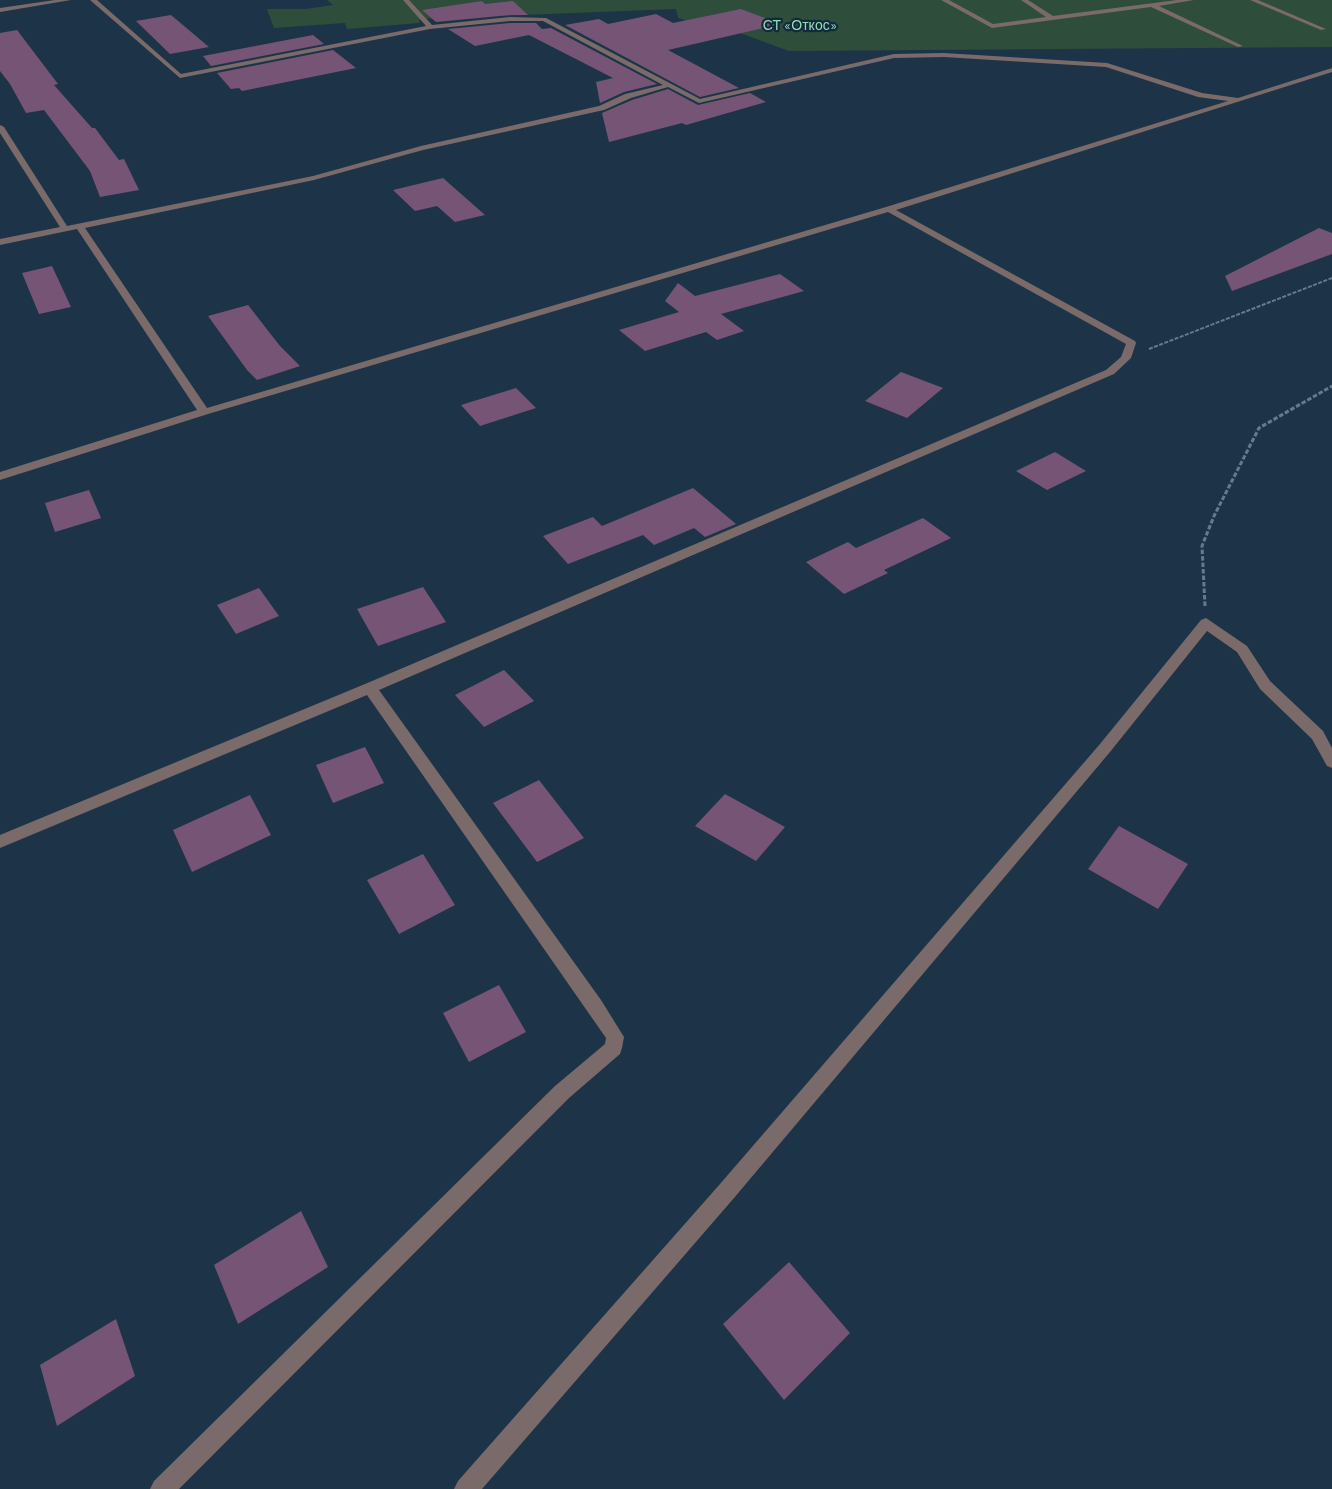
<!DOCTYPE html>
<html>
<head>
<meta charset="utf-8">
<style>
  body { margin:0 }
  canvas { display:block; background:#1d3347 }
</style>
</head>
<body>
<canvas width="1332" height="1489"></canvas>
<script>
const c = document.querySelector('canvas').getContext('2d');
c.lineJoin = 'round';
function fill(path, color) {
  c.fillStyle = color;
  c.fill(path, 'evenodd');
}
function toPath(rows) {
  const path = new Path2D();
  for (const r of rows) {
    path.moveTo(r[0], r[1]);
    for (let i = 2; i < r.length; i += 2) path.lineTo(r[i], r[i + 1]);
  }
  return path;
}
function trace(path, color, width, dash) {
  c.strokeStyle = color;
  c.lineWidth = width;
  c.lineCap = dash ? 'butt' : 'round';
  c.setLineDash(dash || []);
  c.stroke(path);
}
function drawText(font, color, halo, rows, align = 'center') {
  c.font = font + ' Barlow,sans-serif';
  c.lineWidth = 4.5;
  c.setLineDash([]);
  c.textBaseline = 'middle';
  c.strokeStyle = halo;
  c.fillStyle = color;
  for (const [text, x, y, turn = 0] of rows) {
    c.save();
    c.translate(x, y);
    c.rotate((+turn || 0) * Math.PI / 180);
    c.textAlign = isNaN(turn) ? turn : align;
    if (halo) c.strokeText(text, 0, 0);
    c.fillText(text, 0, 0);
    c.restore();
  }
}
const green = toPath([
  [327,0,1332,0,1332,47,789,51,718,25,709,27,678,18,676,9,420,19,419,23,347,29,345,23,274,28,267,9,305,9,333,5]
]);
const building = toPath([
  [482,1,485,4,513,1,528,15,510,15,436,22,422,10],
  [741,9,781,24,668,50,739,88,700,97,565,25,599,19,608,24,656,14,673,23],
  [171,15,209,47,170,54,136,21],
  [510,23,536,23,542,29,551,28,657,84,624,92,600,103,596,82,613,78,529,35,475,46,448,29],
  [17,30,58,84,54,85,92,128,95,128,119,160,124,159,139,190,100,197,90,171,44,110,26,113,10,84,0,71,0,33],
  [313,35,324,44,211,66,203,56],
  [333,50,356,68,242,91,239,88,231,89,217,73],
  [668,89,698,105,750,93,766,102,686,125,682,123,609,142,602,113,632,100],
  [443,178,485,215,455,222,437,206,415,211,393,190],
  [1319,228,1332,233,1332,254,1232,291,1225,276],
  [52,266,71,307,39,314,22,273],
  [780,274,804,291,721,314,744,331,717,340,706,332,645,351,619,330,679,312,665,301,678,283,695,296],
  [248,305,280,346,300,366,257,380,247,370,208,316],
  [901,372,943,388,907,418,865,401],
  [516,388,536,408,480,426,461,405],
  [1055,452,1086,471,1047,490,1016,471],
  [693,488,736,524,705,537,694,528,654,545,643,535,568,564,543,536,593,517,602,526],
  [89,490,101,518,55,532,45,503],
  [923,518,951,538,884,570,888,573,844,594,806,562,848,542,856,548],
  [423,587,446,622,378,646,357,609],
  [259,588,279,616,236,634,217,605],
  [504,670,534,701,484,727,455,695],
  [365,747,384,783,333,803,316,765],
  [539,780,584,838,537,862,493,803],
  [725,794,785,827,756,861,695,826],
  [250,795,271,835,192,872,173,830],
  [1119,826,1188,864,1158,909,1088,869],
  [423,854,455,905,399,934,367,880],
  [499,985,526,1032,469,1062,443,1013],
  [301,1211,328,1267,238,1324,214,1265],
  [789,1262,850,1333,784,1400,723,1324],
  [116,1319,135,1376,57,1426,40,1365]
]);
const pathFar1 = toPath([
  [1149,349,1332,278]
]);
const path = toPath([
  [1205,606,1202,546,1214,516,1259,428,1332,386]
]);
const minor = toPath([
  [55,0,71,0,0,12,0,8,55,0],
  [90,0,97,0,181,74,426,26,403,0,409,0,432,25,510,17,546,18,700,99,894,54,944,53,1107,63,1202,93,1238,98,1332,68,1332,72,896,210,1135,341,1136,343,1131,358,1114,374,379,690,601,1000,624,1037,622,1048,620,1054,569,1098,179,1489,150,1489,154,1481,555,1086,605,1044,606,1038,367,695,0,848,0,835,365,684,1106,370,1121,357,1126,344,888,212,208,414,0,480,0,472,197,410,77,229,0,245,0,239,60,227,0,133,0,125,4,127,67,226,313,176,421,146,599,106,625,94,663,85,543,21,510,21,430,29,180,78,90,0],
  [944,57,1106,67,1198,97,1228,101,886,207,207,408,85,228,314,180,423,150,604,110,631,98,668,87,699,103,894,58,944,57],
  [941,0,949,0,993,24,1046,17,1021,0,1028,0,1053,16,1177,0,1194,0,1159,6,1243,46,1238,47,1151,7,992,28,941,0],
  [1250,0,1258,0,1326,29,1321,30,1250,0],
  [1206,618,1247,646,1270,681,1323,731,1332,748,1332,768,1327,766,1312,739,1260,689,1237,652,1207,631,1110,752,734,1198,482,1489,454,1489,458,1481,720,1184,1100,744,1201,620,1206,618]
]);
const farParknames = [
  ["СТ «Откос»",800,25]
];
fill(green, '#2e4d3a');
fill(building, '#755476');
trace(pathFar1, '#677a8b', 2, [4, 1.5]);
trace(path, '#677a8b', 3, [4.5, 2]);
fill(minor, '#7a6a69');
drawText('14px', '#95deb0', '#13293c', farParknames);
</script>
</body>
</html>
